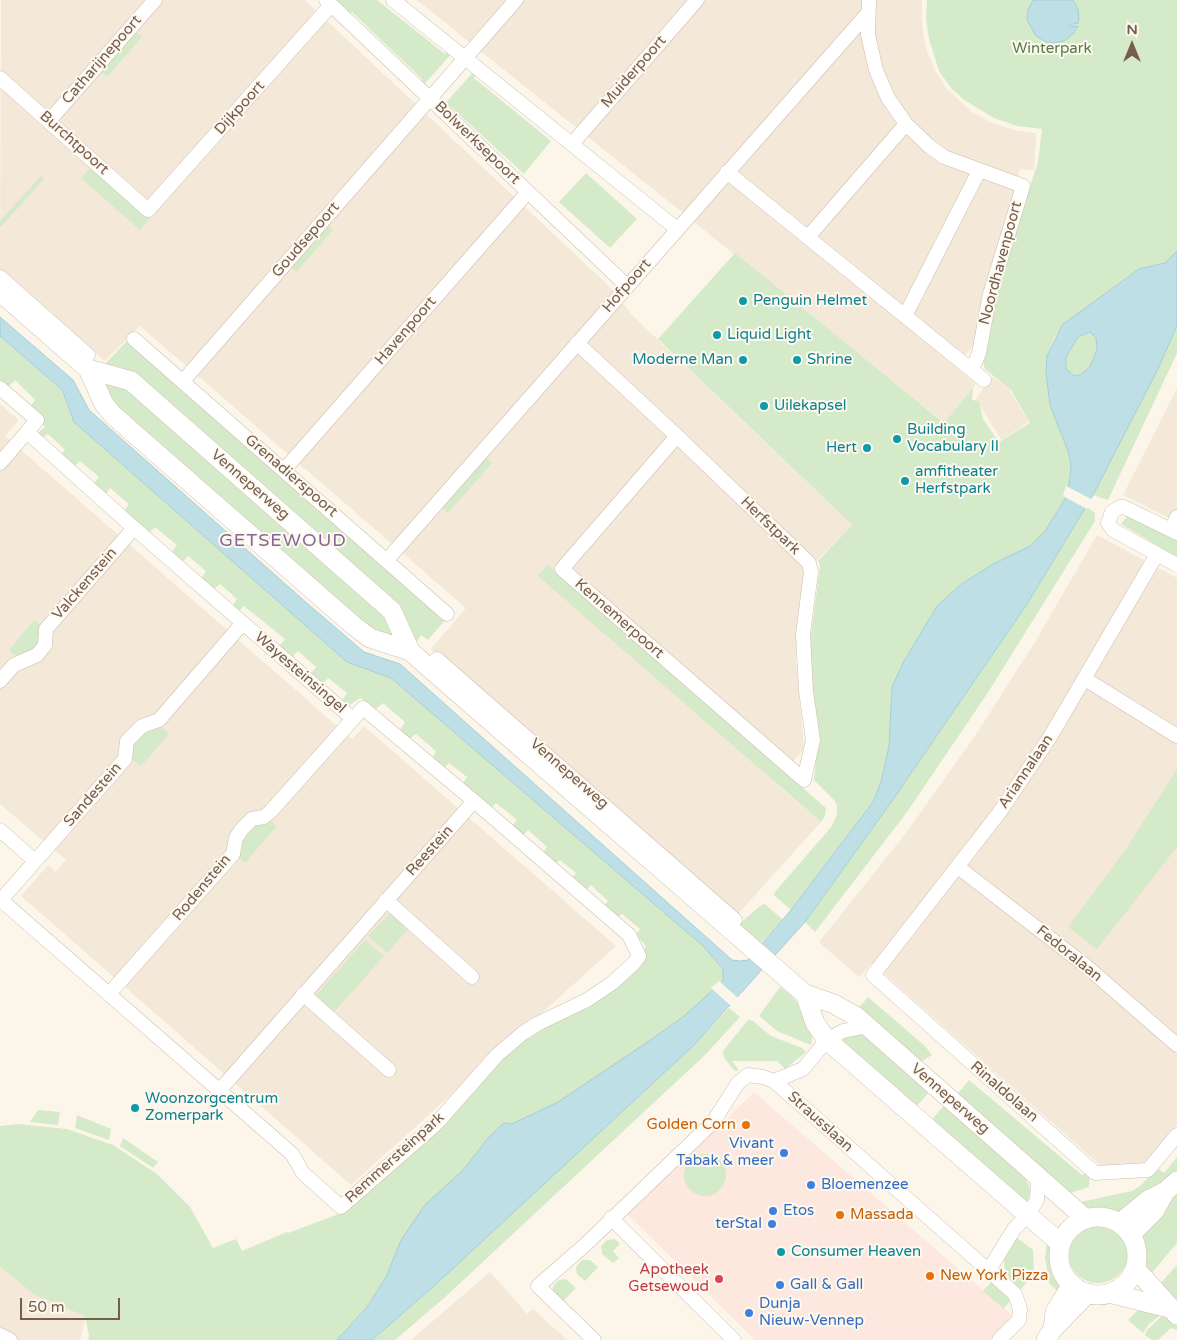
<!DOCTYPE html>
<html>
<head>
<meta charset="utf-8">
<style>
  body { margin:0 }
  #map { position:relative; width:1177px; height:1340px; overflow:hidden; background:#fcf6ea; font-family:"Varela Round",sans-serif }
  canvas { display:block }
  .north { position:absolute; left:1107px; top:20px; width:50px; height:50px; -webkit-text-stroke:4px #fef9f0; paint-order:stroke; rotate:0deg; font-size:14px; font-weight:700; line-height:20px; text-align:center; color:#765d4d }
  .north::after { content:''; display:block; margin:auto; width:18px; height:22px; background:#765d4d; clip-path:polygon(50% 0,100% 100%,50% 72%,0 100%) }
  .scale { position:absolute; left:20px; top:1298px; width:100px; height:22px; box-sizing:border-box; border:2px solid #765d4d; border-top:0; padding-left:6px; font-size:15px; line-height:18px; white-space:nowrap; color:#765d4d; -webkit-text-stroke:4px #fef9f0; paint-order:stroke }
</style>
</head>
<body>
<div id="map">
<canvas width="1177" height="1340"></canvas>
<div class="north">N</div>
<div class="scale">50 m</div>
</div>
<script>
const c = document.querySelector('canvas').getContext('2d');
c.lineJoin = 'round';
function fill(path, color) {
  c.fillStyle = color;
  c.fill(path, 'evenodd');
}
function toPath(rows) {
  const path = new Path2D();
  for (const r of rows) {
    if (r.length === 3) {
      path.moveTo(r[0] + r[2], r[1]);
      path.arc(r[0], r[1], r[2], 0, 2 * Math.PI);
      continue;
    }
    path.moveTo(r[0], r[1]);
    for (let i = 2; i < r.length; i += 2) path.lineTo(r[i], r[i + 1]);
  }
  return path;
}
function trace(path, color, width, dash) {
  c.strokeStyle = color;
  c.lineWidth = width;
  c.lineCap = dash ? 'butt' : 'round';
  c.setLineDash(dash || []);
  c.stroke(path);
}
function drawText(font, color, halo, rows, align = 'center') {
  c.font = font + ' "Varela Round",sans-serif';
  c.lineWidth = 4;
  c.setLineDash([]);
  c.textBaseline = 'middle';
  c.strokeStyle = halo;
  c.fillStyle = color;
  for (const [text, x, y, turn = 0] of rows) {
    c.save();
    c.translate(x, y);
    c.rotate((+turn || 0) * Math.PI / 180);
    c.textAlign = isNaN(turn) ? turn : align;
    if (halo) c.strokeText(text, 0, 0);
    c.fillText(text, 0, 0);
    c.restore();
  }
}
const residential = toPath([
  [1,0,305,0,612,289,631,314,852,525,804,574,797,626,796,660,804,749,774,782,821,822,737,915,431,649,466,608,140,326,105,361,0,270],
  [417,0,922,0,922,27,926,49,935,70,947,89,972,112,992,123,1014,130,1036,133,1035,162,1033,170,1020,169,975,344,955,367,976,384,945,423],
  [992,376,1009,389,1029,422,1001,440,976,399],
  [1177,388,1177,522,1123,495],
  [0,404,19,420,5,436,352,739,364,726,616,946,351,1185,21,896,48,865,56,872,66,860,0,804],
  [1097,535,1177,578,1177,1124,1143,1166,1101,1166,872,963,859,977,819,942,906,833,973,739,1035,642],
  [0,1267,35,1295,86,1316,80,1340,0,1340],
  [490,1272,527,1314,533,1309,567,1340,411,1340]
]);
const commercial = toPath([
  [754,1092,1014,1317,990,1340,755,1340,627,1214]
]);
const green = toPath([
  [331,0,377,0,445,54,449,50,452,53,422,87,419,84,423,80,352,12,347,15],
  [927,0,1177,0,1177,251,1165,263,1139,269,1118,284,1092,305,1062,325,1054,338,1047,356,1046,373,1050,405,1068,451,1071,465,1069,485,1065,499,1045,531,1030,546,993,564,960,585,937,606,904,661,892,687,889,746,881,782,873,802,791,910,774,895,775,892,832,826,837,814,837,805,833,799,814,780,817,748,809,651,820,566,818,561,852,525,658,339,735,253,944,423,973,388,972,400,979,401,983,419,999,442,1030,423,1011,390,985,369,983,361,988,328,1010,247,1038,162,1042,129,1017,126,994,118,964,100,951,88,939,71,929,39,926,19],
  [134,31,142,37,107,77,100,70],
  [474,71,477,73,474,78,551,141,524,174,450,106,446,109,443,106],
  [93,165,151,216,140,230,81,178],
  [586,173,637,219,610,248,559,202],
  [41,176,44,179,0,228,0,221],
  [327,224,333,230,296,272,290,266,314,239,317,242,321,237,319,234],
  [1177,327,1177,353,1108,500,1093,495,1158,369],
  [1090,332,1096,338,1097,349,1090,367,1080,375,1074,376,1066,369,1066,357,1078,337],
  [0,336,61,390,74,422,347,662,391,678,703,946,723,969,723,981,712,990,689,1020,522,1128,512,1129,507,1124,504,1123,490,1150,401,1240,386,1277,367,1307,338,1340,88,1340,89,1336,85,1316,35,1295,0,1267,0,1126,18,1124,67,1129,113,1145,157,1174,190,1207,213,1248,236,1239,242,1251,287,1232,288,1233,336,1215,360,1195,530,1032,586,1005,642,952,646,946,636,935,640,929,622,914,616,918,603,907,608,901,591,885,584,892,571,879,576,873,560,860,553,865,542,854,547,847,528,830,521,837,510,828,517,820,496,803,490,810,462,785,467,777,449,763,443,769,432,759,436,751,416,734,409,739,400,730,405,722,383,703,376,709,360,698,347,707,341,702,347,693,328,678,322,685,310,674,316,667,298,651,292,657,279,646,285,639,244,606,238,612,232,607,237,599,220,584,213,590,201,579,206,571,188,556,182,562,171,553,177,545,155,527,149,533,124,511,129,504,110,488,105,495,94,483,99,477,80,461,74,467,61,455,65,450,48,434,42,438,38,433,45,427,30,407,35,400,15,380,8,387,0,380],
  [128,340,446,619,428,640,421,635,414,646,397,612,102,367],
  [102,380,127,387,386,612,399,640,366,630,110,403],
  [486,458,492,463,448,513,442,508],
  [1086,506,1095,513,1095,521,987,694,907,812,815,932,805,922,892,801,1027,604],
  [1128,515,1177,539,1177,557,1121,524],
  [548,565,820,803,826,808,825,816,821,822,538,576],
  [34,620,40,625,40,643,30,653,15,655,9,650],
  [159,725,169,734,141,766,131,759,133,739,142,731,155,729],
  [1177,769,1177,847,1097,949,1068,927,1126,849],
  [269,820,277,826,245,863,237,856,240,852,243,837,251,828],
  [765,904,783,920,758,946,737,926,761,905],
  [392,911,410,927,387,953,368,936],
  [365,940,384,956,334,1012,316,995],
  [780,987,791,995,804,1012,813,1032,811,1045,777,1031,759,1016],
  [868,997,925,1046,932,1055,920,1062,858,1009],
  [729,1008,740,1017,704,1056,443,1299,395,1340,372,1340,693,1046],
  [748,1020,753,1021,771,1036,802,1048,806,1052,785,1069,777,1061,732,1061,739,1070,735,1071,724,1058,723,1051],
  [859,1034,863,1034,931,1090,913,1110,837,1043,845,1037],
  [969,1080,1082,1175,1089,1171,1090,1173,1089,1187,1064,1195,955,1097],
  [946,1103,1025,1177,1031,1191,1025,1208,929,1123],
  [38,1110,60,1112,58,1125,30,1122],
  [77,1115,111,1129,109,1140,75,1128],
  [123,1138,158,1162,153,1168,120,1146],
  [705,1175,21],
  [1177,1157,1177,1172,1120,1213,1087,1209,1076,1203,1132,1191,1141,1185,1157,1168,1164,1173],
  [1177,1193,1177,1243,1149,1276,1142,1261,1143,1235],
  [1098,1253,30],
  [1016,1237,1033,1250,1034,1270,1034,1274,1020,1290,1010,1280,1004,1266,1004,1258],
  [1047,1238,1052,1247,1055,1264,1060,1278,1059,1293,1049,1283,1045,1258],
  [615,1239,620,1244,613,1251,619,1258,613,1263,602,1254,601,1246,607,1240],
  [582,1260,590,1260,598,1267,585,1281,577,1274,576,1267],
  [1177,1265,1177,1307,1158,1286],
  [566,1279,576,1288,563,1301,553,1293,553,1286,559,1280],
  [991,1282,1011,1299,1004,1309,983,1291],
  [1142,1306,1163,1313,1149,1324,1143,1333,1128,1320],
  [1164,1314,1177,1325,1177,1330,1171,1328,1158,1340,1152,1340,1145,1335,1147,1330]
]);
const water = toPath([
  [1033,0,1073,0,1078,9,1079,18,1078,23,1069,25,1070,27,1078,26,1073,34,1064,41,1054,43,1046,42,1036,36,1027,20,1028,10,1033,0],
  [1177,251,1177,326,1158,369,1093,495,1027,604,892,801,805,922,693,1046,434,1286,372,1340,337,1340,367,1307,386,1277,401,1240,425,1205,463,1170,489,1137,504,1123,512,1124,558,1102,652,1039,684,1016,723,981,723,969,703,946,391,678,347,662,74,422,62,390,0,336,0,317,73,380,89,410,309,605,364,652,400,664,732,960,740,961,748,960,791,910,873,802,881,782,889,746,892,687,904,661,937,606,960,585,993,564,1030,546,1045,531,1065,499,1069,485,1071,465,1068,451,1050,405,1046,373,1047,356,1062,325,1139,269,1165,263,1177,251],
  [1090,332,1096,338,1097,349,1090,367,1080,375,1074,376,1066,369,1066,357,1078,337,1090,332]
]);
const pier = toPath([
  [1066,486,1093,500,1087,509,1063,496],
  [719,981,738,998,731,1006,711,988]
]);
const street = toPath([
  [326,0,627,286],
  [393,0,677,229],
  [869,0,868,35,876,70,888,98,906,124,929,146,944,157,1023,186,990,294,979,353,972,369],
  [0,78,148,210,331,5],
  [49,121,155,0],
  [572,144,697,0],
  [727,172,984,380],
  [808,237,906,124],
  [0,277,88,355],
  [905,316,979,171],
  [134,339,447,614],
  [577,343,677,436,809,563,811,572,803,634,806,691,813,740,804,780,562,569,677,436],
  [183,381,516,0],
  [0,388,37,420,27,432,134,528,353,719,363,708,474,801,629,935,639,956,634,963,612,983,587,1000,539,1023,523,1033,497,1055,436,1124,341,1207,303,1173,292,1154,1,900],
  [0,463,27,432],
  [284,470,528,192],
  [1171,530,1177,517],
  [1177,533,1124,507,1120,507,1112,512,1108,523,1113,530,1177,565],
  [1157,554,1050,737,999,813,873,975,1095,1173,1148,1170,1177,1135],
  [387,560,867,14],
  [428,667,437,659,735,920],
  [1085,679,1177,736],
  [0,681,14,665,37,655,45,645,46,629,134,528],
  [0,830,35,861],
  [958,867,1086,966,1177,1045],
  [386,900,472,977],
  [0,901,125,759,127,741,142,726,159,720,242,624],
  [109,994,233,854,236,838,242,829,252,819,264,817,271,811,353,719],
  [303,994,389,1070],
  [774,1081,803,1069,827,1040,843,1031,868,1026],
  [219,1091,474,801],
  [611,1218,734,1340],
  [989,1270,1014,1229,1027,1216,1037,1200,1038,1176],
  [0,1335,10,1340],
  [594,1340,538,1286,585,1245,713,1122,738,1083,748,1075,763,1077,774,1081,1015,1294,1020,1309,1019,1320,999,1340]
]);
const secondary = toPath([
  [0,292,88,369,104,404,113,415,354,626,370,638,410,651],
  [88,369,131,381,392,611,410,651,428,667,805,994,834,1004,857,1017,1086,1219],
  [805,994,815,1023,827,1040,1061,1244],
  [1098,1256,39],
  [1120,1223,1148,1200,1166,1191,1177,1181],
  [1131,1234,1155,1210,1165,1192],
  [1135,1268,1177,1315],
  [1109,1293,1169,1308],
  [1053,1329,1055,1312,1072,1284],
  [1046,1340,1053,1329,1088,1293]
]);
const markers = [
  [743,301,5,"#0f9aa8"],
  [717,335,5,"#0f9aa8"],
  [743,360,5,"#0f9aa8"],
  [797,360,5,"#0f9aa8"],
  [764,406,5,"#0f9aa8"],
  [897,439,5,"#0f9aa8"],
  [867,448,5,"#0f9aa8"],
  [905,481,5,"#0f9aa8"],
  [135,1108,5,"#0f9aa8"],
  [746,1125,5,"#e8710a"],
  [784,1153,5,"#3f7fe0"],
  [811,1185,5,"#3f7fe0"],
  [773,1211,5,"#3f7fe0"],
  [840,1215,5,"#e8710a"],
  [772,1224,5,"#3f7fe0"],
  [781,1252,5,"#0f9aa8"],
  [930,1276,5,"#e8710a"],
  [719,1279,5,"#e0444e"],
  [780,1285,5,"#3f7fe0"],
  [749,1313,5,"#3f7fe0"]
];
const parkNames = [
  ["Winterpark",1052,49]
];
const streetNames = [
  ["Catharijnepoort",102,60,-49],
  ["Muiderpoort",634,72,-49],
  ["Dijkpoort",240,108,-48],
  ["Burchtpoort",74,143,42],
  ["Bolwerksepoort",477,143,44],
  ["Goudsepoort",306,240,-49],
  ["Noordhavenpoort",1001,263,-75],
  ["Hofpoort",627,286,-49],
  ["Havenpoort",406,331,-49],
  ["Grenadierspoort",291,476,41],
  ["Venneperweg",250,485,41],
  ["Herfstpark",770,526,44],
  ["Valckenstein",85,584,-49],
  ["Kennemerpoort",619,619,41],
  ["Wayesteinsingel",300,673,41],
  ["Ariannalaan",1026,772,-56],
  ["Venneperweg",569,774,41],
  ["Sandestein",93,795,-49],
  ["Reestein",430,851,-48],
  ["Rodenstein",202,888,-50],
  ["Fedoralaan",1069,954,39],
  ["Rinaldolaan",1004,1092,41],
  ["Venneperweg",950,1099,41],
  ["Strausslaan",820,1122,42],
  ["Remmersteinpark",395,1158,-42]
];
const cultureNames = [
  ["Penguin Helmet",753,301],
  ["Liquid Light",727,335],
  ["Moderne Man",733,360,"right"],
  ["Shrine",807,360],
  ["Uilekapsel",774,406],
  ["Building",907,430],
  ["Vocabulary II",907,447],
  ["Hert",857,448,"right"],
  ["amfitheater",915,472],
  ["Herfstpark",915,489],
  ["Woonzorgcentrum",145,1099],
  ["Zomerpark",145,1116],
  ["Consumer Heaven",791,1252]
];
const foodNames = [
  ["Golden Corn",736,1125,"right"],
  ["Massada",850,1215],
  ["New York Pizza",940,1276]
];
const shopNames = [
  ["Vivant",774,1144,"right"],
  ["Tabak & meer",774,1161,"right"],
  ["Bloemenzee",821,1185],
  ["Etos",783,1211],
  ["terStal",762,1224,"right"],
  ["Gall & Gall",790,1285],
  ["Dunja",759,1304],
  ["Nieuw-Vennep",759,1321]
];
const healthNames = [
  ["Apotheek",709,1270],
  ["Getsewoud",709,1287]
];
const quarterNames = [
  ["GETSEWOUD",283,541]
];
fill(residential, '#f4e8d8');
fill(commercial, '#fce8de');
fill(green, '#d5eac8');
fill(water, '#bedfe6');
trace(water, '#a5ced7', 1);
fill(pier, '#fcf6ea');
trace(street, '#cebeaf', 15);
trace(secondary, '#d3c0af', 20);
trace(street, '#fff', 14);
trace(secondary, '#fff', 19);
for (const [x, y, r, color] of markers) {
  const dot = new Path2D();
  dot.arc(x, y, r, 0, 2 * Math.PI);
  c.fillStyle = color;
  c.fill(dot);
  trace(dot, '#fef9f0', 2);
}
drawText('15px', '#547c45', '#fef9f0', parkNames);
drawText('15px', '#765d4d', '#fef9f0', streetNames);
drawText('15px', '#0d838f', '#fef9f0', cultureNames, 'left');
drawText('15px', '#c56008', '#fef9f0', foodNames, 'left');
drawText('15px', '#366cbe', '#fef9f0', shopNames, 'left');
drawText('15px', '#be3a42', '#fef9f0', healthNames, 'right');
c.letterSpacing = '1px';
drawText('18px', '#856692', '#fef9f0', quarterNames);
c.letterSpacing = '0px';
</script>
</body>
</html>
